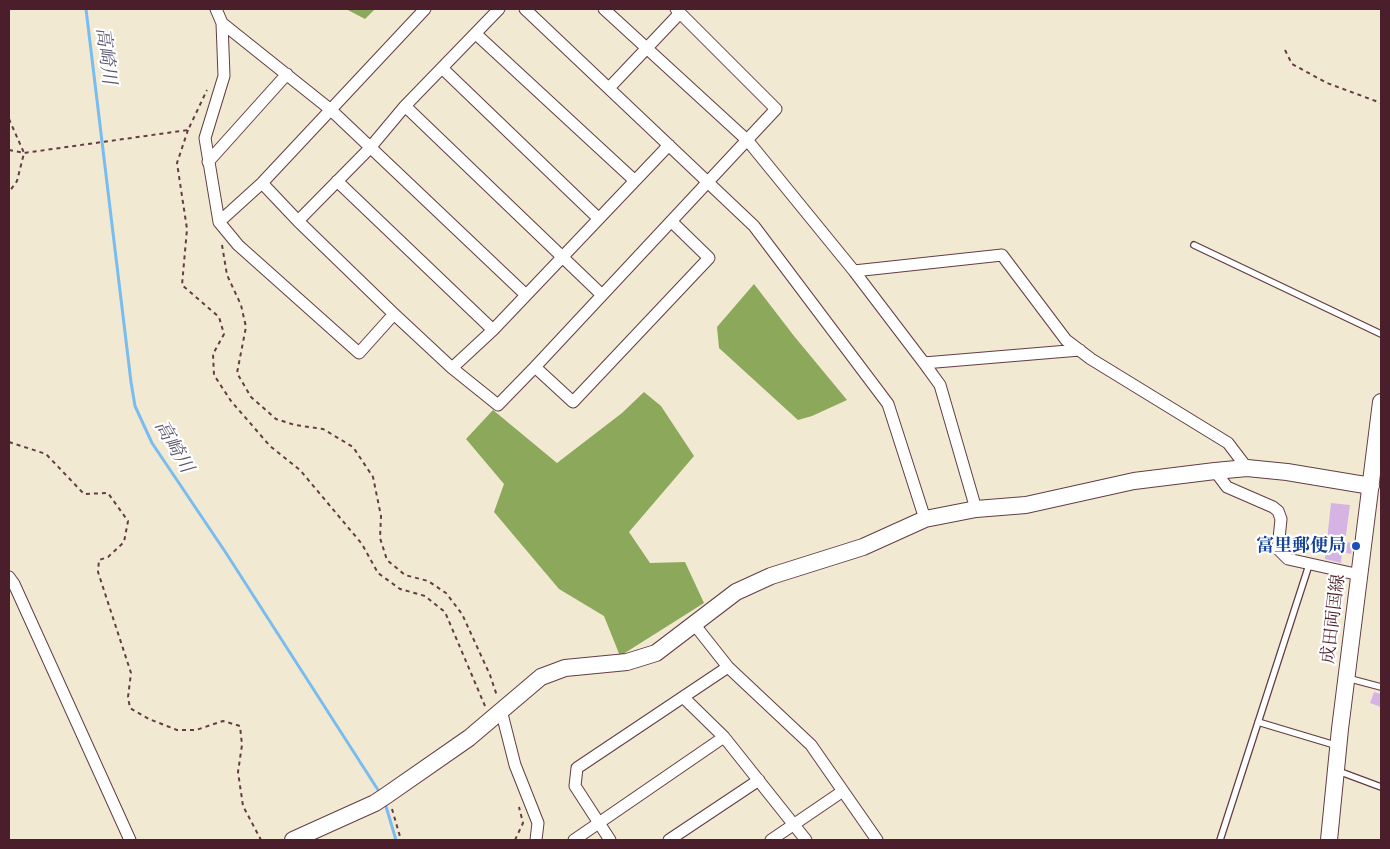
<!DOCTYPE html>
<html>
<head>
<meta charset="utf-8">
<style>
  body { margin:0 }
  #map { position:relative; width:1390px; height:849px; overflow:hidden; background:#f2e9d2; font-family:"Gentium Book Plus",serif }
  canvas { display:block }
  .frame { position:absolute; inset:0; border:10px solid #4a1f2b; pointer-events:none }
</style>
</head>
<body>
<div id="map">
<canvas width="1390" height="849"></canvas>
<div class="frame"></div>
</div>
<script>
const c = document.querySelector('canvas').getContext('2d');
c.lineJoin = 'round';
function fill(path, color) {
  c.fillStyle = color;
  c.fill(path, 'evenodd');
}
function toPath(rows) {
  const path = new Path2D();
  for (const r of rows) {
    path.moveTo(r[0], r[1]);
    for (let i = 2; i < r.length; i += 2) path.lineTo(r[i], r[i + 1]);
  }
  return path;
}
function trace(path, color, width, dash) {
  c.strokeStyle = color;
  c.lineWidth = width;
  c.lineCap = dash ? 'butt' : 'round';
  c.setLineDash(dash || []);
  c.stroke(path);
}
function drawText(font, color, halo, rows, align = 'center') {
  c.font = font + ' "Gentium Book Plus","Noto Serif JP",serif';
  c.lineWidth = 4.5;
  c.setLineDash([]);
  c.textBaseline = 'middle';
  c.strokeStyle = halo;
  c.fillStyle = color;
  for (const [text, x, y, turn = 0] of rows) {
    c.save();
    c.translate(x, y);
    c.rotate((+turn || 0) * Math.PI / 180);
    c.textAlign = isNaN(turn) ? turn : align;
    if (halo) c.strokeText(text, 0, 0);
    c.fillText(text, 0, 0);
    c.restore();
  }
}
const forest = toPath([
  [346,9,375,9,365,19],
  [754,284,794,336,847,400,812,416,798,420,719,348,717,327],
  [644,392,661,406,694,456,629,532,650,563,685,562,704,603,620,656,604,616,559,589,494,512,504,484,466,439,493,410,557,463,622,413]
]);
const stream = toPath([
  [86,9,131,382,135,406,152,443,226,553,380,793],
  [385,803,396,840]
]);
const building = toPath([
  [1331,503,1350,505,1345,542,1353,543,1351,554,1342,552,1341,563,1325,559],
  [1374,692,1381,694,1381,707,1370,703]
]);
const path = toPath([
  [1285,50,1292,64,1327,83,1381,103],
  [9,119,24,153,17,181,9,192],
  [188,130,177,163,187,229,182,285,219,317,224,334,213,354,214,375,231,401,270,446,300,470,362,544,378,573,400,589,425,596,445,612,485,706],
  [9,150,24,153,188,130,207,90],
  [222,245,227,275,241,305,246,327,237,373,251,397,276,419,295,425,323,429,353,447,373,477,381,516,380,538,387,560,405,575,428,581,446,593,462,614,490,675,497,696],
  [9,442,46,454,84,494,108,493,128,521,124,542,108,557,99,560,98,572,131,673,128,697,130,708,149,719,177,730,196,730,223,721,240,726,242,745,238,772,243,806,261,840],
  [392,809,401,840],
  [515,840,523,823,519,807]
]);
const lane = toPath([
  [1194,245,1381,334],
  [1347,678,1381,687],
  [1258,722,1338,746],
  [1338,771,1381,787],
  [1220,840,1309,565]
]);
const street = toPath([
  [216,9,222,23,224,76,205,138,219,222,238,245,359,353,394,314],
  [525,9,754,226,888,404,925,519],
  [604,9,748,141,854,271,924,363,940,385,976,509],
  [222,23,331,110,526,295],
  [476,34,634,180],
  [442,68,598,218],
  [609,88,680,13],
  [405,106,602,295],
  [208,162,287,74],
  [337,181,493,330],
  [262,183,298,221,394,314,452,368,498,405,535,367,776,109,676,9],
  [298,221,369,149,405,106,499,9],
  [219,222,262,183,425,9],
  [854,271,1002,255,1066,340,1091,359,1228,443,1247,468],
  [924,363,1080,350],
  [535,367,573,402,709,258,672,222],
  [452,368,493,330,669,145],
  [1215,471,1227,487,1273,507,1278,511,1281,519,1278,549,1288,559,1360,575],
  [9,577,14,584,130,840],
  [694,624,728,667,811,745,877,840],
  [683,697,724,737,806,840],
  [501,710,515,765,538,823,536,840],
  [574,840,724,737],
  [610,840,575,786,577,768,728,667],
  [669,840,759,780],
  [771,840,843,791]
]);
const secondary = toPath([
  [293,840,375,803,387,795,469,738,541,677,565,668,627,662,656,653,736,592,771,576,863,547,925,519,976,509,1026,505,1134,481,1215,471,1247,468,1287,472,1371,486],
  [1329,840,1340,729,1381,402]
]);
const markers = [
  [1356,546,5,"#1a4fb4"]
];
const transitNames = [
  ["富里郵便局",1346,546]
];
const streetNames = [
  ["成田両国線",1334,619,-83]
];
const waterNames = [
  ["高崎川",105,56,83],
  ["高崎川",173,447,60]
];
fill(forest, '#8ca85a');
trace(stream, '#79bdf0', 3);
fill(building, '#d5b4e4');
trace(lane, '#633d44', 8);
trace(street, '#633d44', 13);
trace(secondary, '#633d44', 18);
trace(path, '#633d44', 2, [4, 4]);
trace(lane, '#fff', 5.5);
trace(street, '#fff', 11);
trace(secondary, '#fff', 16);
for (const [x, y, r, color] of markers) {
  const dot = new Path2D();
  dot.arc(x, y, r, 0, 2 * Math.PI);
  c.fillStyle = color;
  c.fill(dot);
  trace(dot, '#fff', 2);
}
drawText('bold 18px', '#164399', '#fff', transitNames, 'right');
drawText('18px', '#4a1f2b', '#fff', streetNames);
drawText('italic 19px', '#5a5670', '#fff', waterNames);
</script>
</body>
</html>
